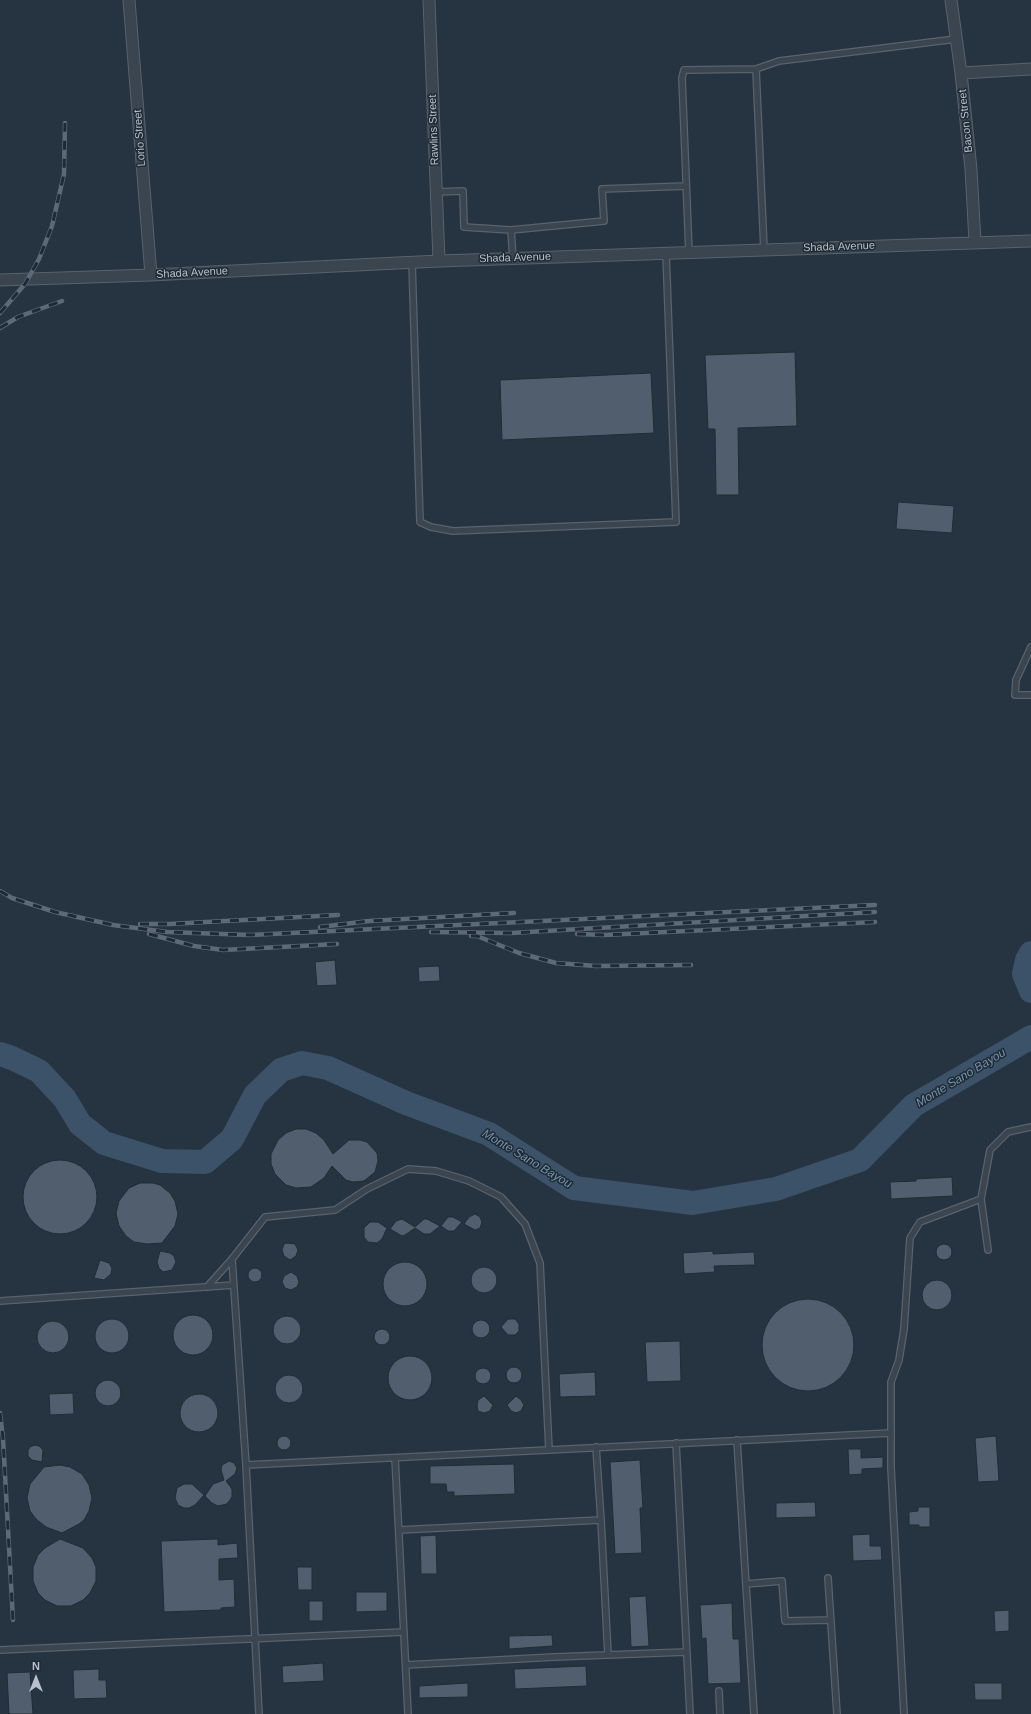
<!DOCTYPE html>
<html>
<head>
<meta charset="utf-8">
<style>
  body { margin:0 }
  #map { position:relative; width:1031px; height:1714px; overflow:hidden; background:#263340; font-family:Helvetica,sans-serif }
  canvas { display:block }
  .north { position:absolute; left:16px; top:1658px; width:40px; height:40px; -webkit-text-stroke:3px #1f2a35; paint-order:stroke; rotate:0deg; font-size:11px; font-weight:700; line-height:16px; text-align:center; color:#b7c0ca }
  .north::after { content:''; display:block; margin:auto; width:14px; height:18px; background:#b7c0ca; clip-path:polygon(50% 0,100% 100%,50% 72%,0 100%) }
</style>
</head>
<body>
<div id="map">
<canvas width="1031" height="1714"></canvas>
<div class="north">N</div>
</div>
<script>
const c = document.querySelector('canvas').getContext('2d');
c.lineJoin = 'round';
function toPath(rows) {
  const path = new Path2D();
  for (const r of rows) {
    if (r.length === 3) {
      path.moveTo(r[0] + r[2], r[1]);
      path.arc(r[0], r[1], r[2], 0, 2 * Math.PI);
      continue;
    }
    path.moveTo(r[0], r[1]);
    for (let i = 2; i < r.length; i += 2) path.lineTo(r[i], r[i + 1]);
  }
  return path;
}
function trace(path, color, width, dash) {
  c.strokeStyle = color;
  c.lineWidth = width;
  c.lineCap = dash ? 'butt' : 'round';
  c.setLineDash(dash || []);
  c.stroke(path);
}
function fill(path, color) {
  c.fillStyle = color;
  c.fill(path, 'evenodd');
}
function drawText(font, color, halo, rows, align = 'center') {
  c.font = font + ' Helvetica,sans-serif';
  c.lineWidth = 3;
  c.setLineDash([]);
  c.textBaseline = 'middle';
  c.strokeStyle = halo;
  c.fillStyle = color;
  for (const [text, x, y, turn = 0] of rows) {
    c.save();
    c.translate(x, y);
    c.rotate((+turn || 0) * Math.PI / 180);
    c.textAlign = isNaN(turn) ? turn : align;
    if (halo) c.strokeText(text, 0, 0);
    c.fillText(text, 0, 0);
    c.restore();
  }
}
const river = toPath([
  [1031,953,1027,960,1024,974,1031,991],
  [0,1054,12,1058,39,1071,65,1099,80,1124,104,1143,162,1161,205,1162,232,1139,255,1095,281,1070,302,1063,328,1068,406,1103,489,1134,574,1188,693,1203,776,1189,860,1160,914,1105,1031,1037]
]);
const building = toPath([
  [795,352,797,426,738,428,739,495,716,495,715,429,708,429,705,355,795,352],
  [651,373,654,433,502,440,500,380,651,373],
  [898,502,954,506,952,533,896,529,898,502],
  [335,960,337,985,317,986,315,962,335,960],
  [439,966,440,981,419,982,418,967,439,966],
  [296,1129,306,1129,316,1133,324,1140,333,1154,349,1140,360,1140,367,1142,377,1153,378,1161,375,1172,364,1181,353,1182,346,1180,332,1166,324,1178,311,1187,296,1188,286,1185,275,1174,271,1164,271,1154,278,1140,286,1133,296,1129],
  [60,1197,37],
  [952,1177,953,1196,891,1199,890,1182,916,1181,916,1179,952,1177],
  [140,1183,153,1183,160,1185,170,1193,175,1201,178,1214,175,1226,162,1243,147,1244,134,1242,126,1236,119,1226,116,1213,119,1201,129,1188,140,1183],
  [475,1214,480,1217,482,1222,480,1228,475,1230,464,1224,469,1217,475,1214],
  [448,1217,453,1217,462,1222,454,1231,448,1231,441,1226,448,1217],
  [402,1219,415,1227,424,1219,427,1219,440,1226,430,1234,424,1234,415,1228,405,1235,402,1236,390,1229,396,1221,402,1219],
  [370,1222,378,1222,387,1228,382,1239,377,1243,368,1242,364,1237,364,1228,370,1222],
  [287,1243,295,1244,298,1250,296,1256,290,1260,284,1256,282,1250,284,1244,287,1243],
  [944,1252,8],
  [160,1251,170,1253,174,1256,176,1262,172,1270,163,1272,159,1268,157,1262,160,1251],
  [713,1251,713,1254,754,1252,755,1265,714,1266,715,1272,684,1274,683,1253,713,1251],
  [100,1260,109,1263,112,1268,111,1274,104,1280,94,1278,100,1260],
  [405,1284,22],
  [484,1280,13],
  [255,1275,7],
  [291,1272,297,1276,299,1282,297,1287,291,1290,285,1288,282,1282,284,1276,291,1272],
  [937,1295,15],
  [808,1345,46],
  [193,1335,20],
  [287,1330,14],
  [508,1319,515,1319,519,1324,519,1331,515,1335,508,1335,501,1327,508,1319],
  [112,1336,17],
  [481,1329,9],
  [53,1337,16],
  [382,1337,8],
  [680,1341,681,1381,647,1382,645,1342,680,1341],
  [410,1378,22],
  [514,1375,8],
  [483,1376,8],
  [595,1372,596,1396,560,1397,559,1374,595,1372],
  [289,1389,14],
  [108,1393,13],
  [73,1393,74,1414,50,1415,49,1394,73,1393],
  [199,1413,19],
  [484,1396,493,1405,490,1411,484,1413,478,1411,477,1406,478,1400,484,1396],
  [516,1396,521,1400,524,1405,521,1411,516,1413,511,1411,507,1405,516,1396],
  [284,1443,7],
  [996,1436,999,1481,978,1482,975,1438,996,1436],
  [35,1445,39,1446,43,1450,42,1462,32,1460,28,1456,28,1450,30,1447,35,1445],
  [848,1449,861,1449,861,1458,883,1457,883,1468,862,1469,862,1474,849,1475,848,1449],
  [640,1460,643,1508,640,1508,642,1553,615,1554,610,1462,640,1460],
  [229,1461,234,1463,237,1468,235,1474,226,1481,232,1489,232,1497,227,1504,218,1506,212,1503,205,1496,213,1484,224,1480,221,1470,222,1465,229,1461],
  [514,1464,515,1494,454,1496,454,1492,447,1492,446,1484,430,1484,430,1466,514,1464],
  [60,1465,70,1467,82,1474,89,1485,92,1498,89,1511,84,1520,79,1524,62,1533,46,1527,36,1519,30,1511,27,1498,30,1484,44,1467,60,1465],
  [184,1484,192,1484,204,1495,195,1505,189,1508,184,1508,178,1505,175,1498,177,1488,184,1484],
  [815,1502,816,1517,776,1518,776,1503,815,1502],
  [918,1507,930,1507,930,1527,919,1527,919,1525,909,1525,909,1512,918,1511,918,1507],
  [870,1534,870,1546,881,1546,882,1560,853,1561,852,1535,870,1534],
  [436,1535,437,1574,421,1574,420,1536,436,1535],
  [60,1539,83,1548,92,1558,96,1567,96,1581,90,1593,83,1600,71,1606,57,1606,45,1600,38,1593,33,1581,33,1567,38,1555,45,1548,60,1539],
  [218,1539,218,1545,237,1543,238,1558,219,1559,219,1580,234,1579,235,1607,221,1608,221,1610,164,1612,161,1541,218,1539],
  [297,1567,312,1567,312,1590,298,1590,297,1567],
  [356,1592,387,1592,387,1611,356,1612,356,1592],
  [646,1596,649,1646,631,1647,629,1597,646,1596],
  [309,1601,323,1601,323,1621,309,1621,309,1601],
  [732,1603,733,1639,739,1639,741,1683,708,1684,706,1638,702,1639,700,1605,732,1603],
  [1009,1610,1009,1631,995,1632,994,1611,1009,1610],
  [552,1635,553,1646,509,1649,509,1636,552,1635],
  [323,1663,324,1681,283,1683,282,1666,323,1663],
  [586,1666,587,1686,515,1689,514,1669,586,1666],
  [99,1669,99,1680,106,1680,107,1698,74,1699,73,1670,99,1669],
  [30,1672,33,1714,9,1714,7,1673,30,1672],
  [468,1683,468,1697,419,1698,419,1686,468,1683],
  [974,1683,1002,1683,1002,1700,975,1700,974,1683]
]);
const lane = toPath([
  [436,192,463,191,464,227,511,230,604,221,602,189,686,186],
  [511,230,513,259],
  [764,250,756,69,779,61,956,39],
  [689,253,682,78,684,70,756,69],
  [412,262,420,522,431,527,453,531,676,522,666,253],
  [1031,647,1016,680,1015,695,1031,695],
  [988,1250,981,1199,990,1150,1008,1132,1031,1127],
  [207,1287,232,1259],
  [0,1301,234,1285],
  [737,1440,754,1714],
  [676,1443,690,1714],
  [549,1450,540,1263,525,1224,501,1197,469,1181,436,1171,408,1169,367,1189,335,1210,265,1217,232,1259,246,1465,891,1433],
  [395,1458,408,1714],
  [246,1465,259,1714],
  [601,1520,608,1655],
  [399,1530,601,1520,596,1447],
  [828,1578,837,1714],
  [746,1584,782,1581,785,1621,831,1620],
  [0,1650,404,1632],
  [406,1665,554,1657,686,1652],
  [719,1691,720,1714],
  [904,1714,891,1468,891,1382,899,1360,904,1329,910,1238,920,1222,981,1199]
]);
const street = toPath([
  [129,0,151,275],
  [429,0,439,261],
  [951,0,961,73,971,169,975,242],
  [961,73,1031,69],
  [0,280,151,275,439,261,1031,241]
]);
const rail = toPath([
  [0,313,25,284,39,259,52,226,64,174,65,123],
  [0,328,18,317,62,301],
  [0,891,12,898,55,912,113,925,167,932,250,935,875,905],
  [140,924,169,924,338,915],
  [320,927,369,921,514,913],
  [431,932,511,933,875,912],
  [149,934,194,946,223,950,337,944],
  [577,934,604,935,875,922],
  [471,936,477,936,519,953,556,963,596,966,691,965],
  [0,1413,3,1438,13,1620]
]);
const streetNames = [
  ["Bacon Street",966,121,-96],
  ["Rawlins Street",434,130,-92],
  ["Lorio Street",140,138,-94],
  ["Shada Avenue",839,247,-2],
  ["Shada Avenue",515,258,-2],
  ["Shada Avenue",192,273,-3]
];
const waterNames = [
  ["Monte Sano Bayou",961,1078,-31],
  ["Monte Sano Bayou",527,1159,31]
];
trace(river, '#3c5268', 24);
fill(building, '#515e6d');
trace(building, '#212c37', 1);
trace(lane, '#58636d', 8);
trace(street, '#58636d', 13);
trace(lane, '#3a4550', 5.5);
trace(street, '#3a4550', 11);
trace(rail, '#5c6977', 4.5);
trace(rail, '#1f2a35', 3, [9]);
drawText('11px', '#b7c0ca', '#1f2a35', streetNames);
drawText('italic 12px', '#7792ac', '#1f2a35', waterNames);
</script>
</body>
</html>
